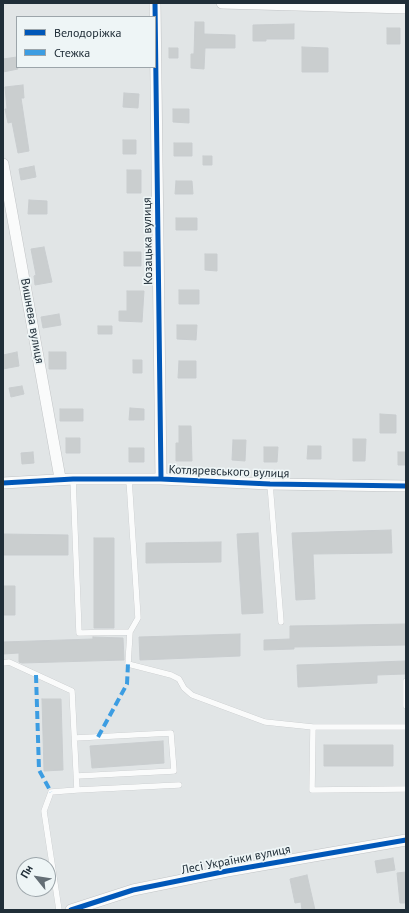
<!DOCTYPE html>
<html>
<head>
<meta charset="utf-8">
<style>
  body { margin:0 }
  #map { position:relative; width:409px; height:913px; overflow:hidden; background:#e1e5e6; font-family:"PT Sans",sans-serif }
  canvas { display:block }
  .frame { position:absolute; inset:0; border:4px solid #202e38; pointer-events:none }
  .legend { position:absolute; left:16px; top:16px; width:140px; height:52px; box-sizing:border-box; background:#eef5f6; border:1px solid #9ca5aa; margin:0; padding:5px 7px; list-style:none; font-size:12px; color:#202e38 }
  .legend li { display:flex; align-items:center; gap:8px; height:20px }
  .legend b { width:20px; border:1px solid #9ca5aa }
  .north { position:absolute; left:16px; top:857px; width:40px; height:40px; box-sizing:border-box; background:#eef5f6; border:1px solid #9ca5aa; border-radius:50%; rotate:300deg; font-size:11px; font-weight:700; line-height:16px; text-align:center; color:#202e38 }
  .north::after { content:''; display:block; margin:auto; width:14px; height:18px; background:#646e75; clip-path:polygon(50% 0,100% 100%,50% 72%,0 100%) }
</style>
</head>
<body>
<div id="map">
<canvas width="409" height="913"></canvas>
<div class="frame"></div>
<ul class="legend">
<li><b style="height:5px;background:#0057b8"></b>Велодоріжка</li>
<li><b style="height:5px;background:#3c9de2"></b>Стежка</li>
</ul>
<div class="north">Пн</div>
</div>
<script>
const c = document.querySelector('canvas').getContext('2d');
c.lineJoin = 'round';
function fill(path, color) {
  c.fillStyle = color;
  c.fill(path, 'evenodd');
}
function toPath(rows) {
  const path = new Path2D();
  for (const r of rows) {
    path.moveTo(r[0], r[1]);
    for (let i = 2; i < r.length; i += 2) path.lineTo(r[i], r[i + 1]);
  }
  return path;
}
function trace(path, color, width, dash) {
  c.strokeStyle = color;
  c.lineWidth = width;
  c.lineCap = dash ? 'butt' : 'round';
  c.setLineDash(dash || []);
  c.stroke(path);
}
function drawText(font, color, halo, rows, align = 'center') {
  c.font = font + ' "PT Sans",sans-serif';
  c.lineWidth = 3.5;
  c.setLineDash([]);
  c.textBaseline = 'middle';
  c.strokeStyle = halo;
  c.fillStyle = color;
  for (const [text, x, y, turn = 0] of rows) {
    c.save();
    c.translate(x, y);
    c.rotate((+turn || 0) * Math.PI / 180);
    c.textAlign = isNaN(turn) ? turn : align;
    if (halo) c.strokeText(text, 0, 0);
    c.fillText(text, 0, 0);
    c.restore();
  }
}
const building = toPath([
  [195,22,204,22,204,34,235,35,235,48,205,48,204,69,191,68,191,54,194,54,195,22],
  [294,24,294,39,266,39,266,41,253,41,253,25,294,24],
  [387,28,400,28,400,44,387,44,387,28],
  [302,47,328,48,328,72,302,72,302,47],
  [169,48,178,48,178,58,169,58,169,48],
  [17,57,17,67,18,69,3,72,3,59,17,57],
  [23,85,24,98,21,98,29,151,18,153,12,122,8,123,5,109,7,109,5,87,23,85],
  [124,93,139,94,138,108,123,107,124,93],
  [173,109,189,109,189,123,173,122,173,109],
  [123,140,136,140,136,154,123,154,123,140],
  [174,143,192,143,192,156,174,156,174,143],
  [203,156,212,156,212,165,203,165,203,156],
  [34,166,36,177,21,180,19,169,34,166],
  [127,170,141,170,141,193,127,193,127,170],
  [176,181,192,181,193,194,175,194,176,181],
  [29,200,47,201,47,214,28,214,29,200],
  [176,218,197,218,197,230,176,230,176,218],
  [44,247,52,282,35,285,34,276,36,275,31,249,44,247],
  [124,252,141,252,141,266,124,266,124,252],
  [205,254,217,254,217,271,205,270,205,254],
  [179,290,199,290,199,304,179,304,179,290],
  [127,291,144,291,142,322,119,321,119,311,127,311,127,291],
  [59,314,61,325,43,328,41,317,59,314],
  [177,325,197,325,196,340,177,339,177,325],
  [98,326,112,326,112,334,98,334,98,326],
  [17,352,19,366,3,369,3,355,17,352],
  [49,352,66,352,66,369,49,369,49,352],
  [133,360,142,360,142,373,133,373,133,360],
  [179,361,196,361,196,378,178,378,179,361],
  [22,386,24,394,11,397,9,388,22,386],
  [130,408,144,409,144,420,129,420,130,408],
  [60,409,83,409,83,421,60,421,60,409],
  [380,414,396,415,396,433,380,433,380,414],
  [179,426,191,426,192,461,176,461,176,443,179,443,179,426],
  [66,438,80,438,80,453,66,453,66,438],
  [353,439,366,439,365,461,353,461,353,439],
  [233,440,246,440,245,461,232,460,233,440],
  [308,446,321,446,321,459,307,459,308,446],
  [264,447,278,447,277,462,264,462,264,447],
  [129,448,144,448,144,462,129,462,129,448],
  [33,452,34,463,22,464,21,453,33,452],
  [398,452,406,452,406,465,398,465,398,452],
  [391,530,392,553,313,554,315,599,296,600,292,533,391,530],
  [258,533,263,613,242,614,237,534,258,533],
  [3,534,68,535,68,555,3,555,3,534],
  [94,538,114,538,114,628,94,628,94,538],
  [221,542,221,562,146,563,146,543,221,542],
  [3,586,15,586,15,615,3,615,3,586],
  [406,624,406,645,294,647,294,649,264,650,264,640,290,639,290,626,406,624],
  [240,634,240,656,140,660,139,637,240,634],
  [93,637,123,638,124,660,22,663,19,662,19,653,3,654,3,642,93,639,93,637],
  [405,661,405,674,377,675,377,683,298,687,297,665,405,661],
  [42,699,61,699,63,770,44,771,42,699],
  [163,741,164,763,92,768,90,746,163,741],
  [324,745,393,745,393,766,324,766,324,745],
  [393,858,395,870,377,873,375,861,393,858],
  [406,872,406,903,400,903,397,873,406,872],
  [307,875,315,910,302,910,301,902,295,903,290,879,307,875]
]);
const lane = toPath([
  [73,479,79,633,130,632,138,618,129,479],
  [270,484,281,622],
  [130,632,128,664,171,675,179,679,184,688,192,695,265,722,313,727],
  [3,663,9,662,72,691,77,790,179,785],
  [406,681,406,706],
  [406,727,313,727,312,790,406,789],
  [75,738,171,733,174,771,77,776],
  [59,910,44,811,51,792,77,790]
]);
const street = toPath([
  [155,3,161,479],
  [222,3,406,8],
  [3,164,60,478],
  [3,483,73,479,161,479,270,484,406,486],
  [71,910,133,890,227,871,406,840]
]);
const quiet = toPath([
  [36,675,39,770,51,792],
  [98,737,127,684,128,664]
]);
const cycleway = toPath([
  [155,3,161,479],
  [3,483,73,479,161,479,270,484,406,486],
  [71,910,133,890,227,871,406,840]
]);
const streetNames = [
  ["Козацька вулиця",148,241,-91],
  ["Вишнева вулиця",32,321,80],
  ["Котляревського вулиця",229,472,2],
  ["Лесі Українки вулиця",236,860,-11]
];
fill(building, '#cacecf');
trace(building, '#c9cdcf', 1);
trace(lane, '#c0c3c5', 6);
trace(street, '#c0c3c5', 12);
trace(lane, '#fafbfb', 5.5);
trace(street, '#fafbfb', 11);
trace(quiet, '#3c9de2', 4, [8, 4]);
trace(cycleway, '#0057b8', 5);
drawText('12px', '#202e38', '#eef5f6', streetNames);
</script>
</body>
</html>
